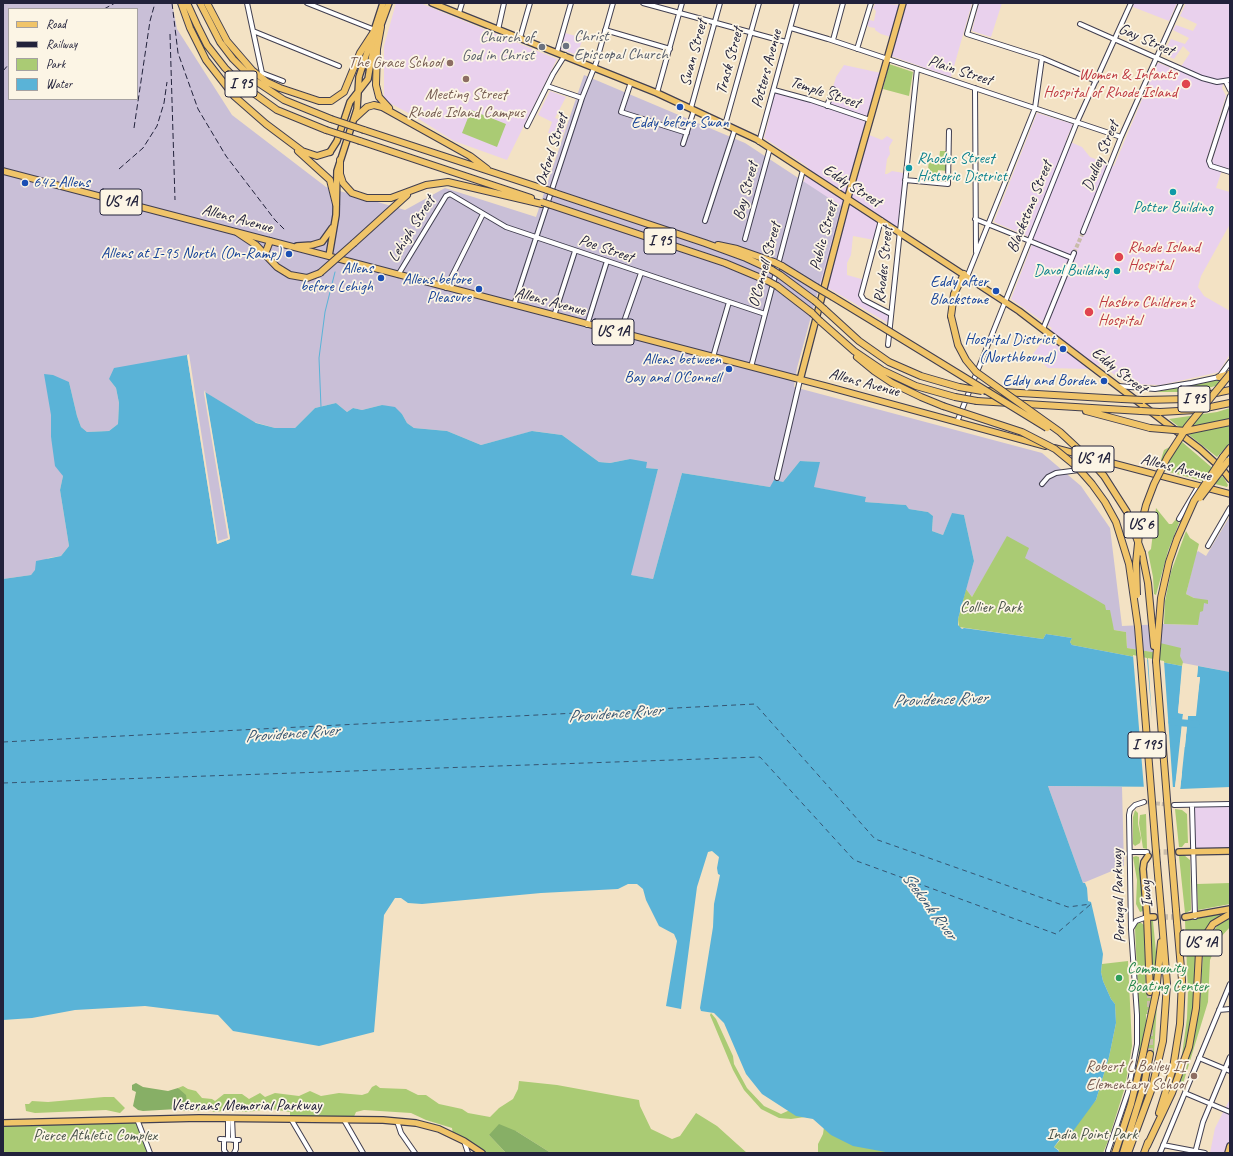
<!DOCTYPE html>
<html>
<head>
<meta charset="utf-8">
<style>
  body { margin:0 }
  #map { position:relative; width:1233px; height:1156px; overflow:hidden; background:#f3e2c4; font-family:Caveat,sans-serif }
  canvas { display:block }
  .frame { position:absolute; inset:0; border:4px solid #22223b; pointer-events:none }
  .legend { position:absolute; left:8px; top:8px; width:130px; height:92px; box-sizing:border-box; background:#fcf5e5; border:1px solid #a5a1a1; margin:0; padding:5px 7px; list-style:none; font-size:12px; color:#22223b }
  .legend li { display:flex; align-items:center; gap:8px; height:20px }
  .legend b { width:20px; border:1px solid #a5a1a1 }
</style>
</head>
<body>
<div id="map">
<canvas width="1233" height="1156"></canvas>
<div class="frame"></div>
<ul class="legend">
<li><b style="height:5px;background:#f0c469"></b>Road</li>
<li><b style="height:5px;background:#22223b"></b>Railway</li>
<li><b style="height:11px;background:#aacb74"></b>Park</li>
<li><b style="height:11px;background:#5ab3d7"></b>Water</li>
</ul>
</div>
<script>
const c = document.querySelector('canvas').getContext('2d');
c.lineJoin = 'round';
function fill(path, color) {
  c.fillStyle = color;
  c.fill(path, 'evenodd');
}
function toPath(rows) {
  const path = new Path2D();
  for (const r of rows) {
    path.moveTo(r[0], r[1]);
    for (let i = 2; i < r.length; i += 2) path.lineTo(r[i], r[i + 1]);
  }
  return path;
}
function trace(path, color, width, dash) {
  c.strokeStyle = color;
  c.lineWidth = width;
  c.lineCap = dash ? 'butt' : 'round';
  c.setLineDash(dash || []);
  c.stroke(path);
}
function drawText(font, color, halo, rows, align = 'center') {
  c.font = font + ' Caveat,sans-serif';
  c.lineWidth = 3.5;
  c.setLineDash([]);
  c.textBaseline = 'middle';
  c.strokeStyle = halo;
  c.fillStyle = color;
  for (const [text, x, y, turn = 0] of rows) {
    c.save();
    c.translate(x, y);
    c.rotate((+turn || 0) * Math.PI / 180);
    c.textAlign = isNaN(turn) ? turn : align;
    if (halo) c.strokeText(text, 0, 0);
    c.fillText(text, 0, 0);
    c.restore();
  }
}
const built = toPath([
  [396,3,420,3,557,59,507,160,454,141,414,116,384,100,384,46],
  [876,3,900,5,891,37,881,34,875,30,875,28,869,27,867,25,869,20,874,21,876,11,873,8],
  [906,3,972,3,951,77,891,56],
  [979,3,1002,3,991,37,972,31],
  [1134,3,1177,3,1169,21,1133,7],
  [1186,3,1230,3,1230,77,1224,80,1222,88,1226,96,1206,161,1212,162,1230,103,1230,169,1223,167,1216,188,1230,192,1230,224,1201,276,1198,287,1204,296,1230,311,1230,354,1219,372,1161,385,1126,384,1101,364,1087,369,1048,368,1033,354,1052,328,1011,299,1034,239,994,222,1037,113,1073,124,1066,140,1082,147,1090,157,1114,166,1157,64,1159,63,1178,71,1190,53,1183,46,1174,59,1163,54,1171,39,1185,44,1189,38,1173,30,1176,25,1193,31,1197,24,1180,16],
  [565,33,583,38,577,55,560,49],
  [844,65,881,73,864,133,882,140,887,136,893,140,889,147,890,154,887,159,885,174,887,174,892,171,904,173,899,231,882,220,874,240,853,236,851,255,847,263,847,275,865,280,861,294,868,303,889,312,888,323,782,261,808,167,764,138,770,115,765,113,772,90,828,104,836,77],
  [550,91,566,97,555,118,567,122,562,137,548,133,552,122,538,115],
  [1230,805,1230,851,1194,852,1193,806],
  [1230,1099,1230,1153,1210,1153,1215,1128]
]);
const industrial = toPath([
  [3,3,172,3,177,29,232,115,326,187,405,210,445,188,536,217,584,75,745,143,841,206,797,368,794,387,1042,453,1081,486,1110,528,1122,626,1164,624,1198,625,1194,598,1186,594,1196,553,1198,551,1206,556,1230,516,1230,672,1183,663,1180,657,1127,648,1126,632,1114,630,1106,611,1008,592,1008,536,972,597,966,589,974,561,964,515,952,514,943,535,932,531,933,516,928,512,909,509,906,505,865,502,866,498,813,487,819,462,800,461,783,482,770,487,682,473,653,579,630,575,658,469,646,468,630,459,610,463,599,462,562,435,533,431,481,445,447,431,414,428,407,423,402,414,382,405,362,410,353,408,347,412,336,403,315,408,295,428,275,428,254,422,206,393,230,539,217,544,187,355,109,379,116,388,119,403,118,424,109,431,87,432,81,427,77,416,69,382,51,415,51,437,63,476,60,490,69,546,61,556,48,558,31,575,3,579],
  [9,9,137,9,137,99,9,99],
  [1048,786,1122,787,1124,866,1083,883]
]);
const green = toPath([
  [889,64,913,72,909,96,883,89],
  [471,110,506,124,497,147,462,133],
  [940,151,947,151,947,171,938,170,938,179,927,179,929,160,939,160],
  [1230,376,1230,382,1208,388,1184,392,1156,392],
  [1230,408,1230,443,1217,457,1169,419,1217,412],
  [1181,441,1224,478,1228,485,1227,487,1203,481,1158,469,1164,450],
  [1156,508,1169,524,1172,524,1176,519,1179,523,1168,551,1156,595,1154,594,1153,577,1148,552,1151,549],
  [1186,531,1190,538,1199,544,1186,594,1194,598,1208,600,1208,604,1204,603,1203,611,1200,612,1198,625,1164,624,1165,601,1171,572],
  [1007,536,1029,548,1025,558,1105,605,1106,610,1110,610,1114,630,1126,632,1127,648,1158,653,1160,643,1181,648,1180,656,1183,662,1182,666,1072,645,1070,642,1072,638,1046,634,1043,639,959,627,958,619,966,589,972,597],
  [1175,809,1182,810,1187,814,1188,843,1185,843,1182,847,1179,847],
  [1135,810,1138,813,1138,824,1141,838,1140,843,1135,846,1133,844,1133,817],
  [1146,814,1147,849,1143,848,1139,823,1140,815],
  [1184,855,1190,860,1191,910,1186,913,1185,913,1179,856],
  [1136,856,1139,857,1143,911,1140,912,1136,904,1137,880,1133,857],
  [1230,883,1230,904,1198,910,1197,884],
  [1224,913,1206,928,1199,941,1194,1003,1186,1050,1181,1062,1187,1018,1188,991,1185,921],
  [1230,918,1230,927,1219,939,1210,960,1208,1002,1182,1087,1179,1086,1190,1053,1200,1006,1203,954,1205,943,1218,925],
  [1150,921,1153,921,1156,952,1156,970,1153,992],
  [1140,922,1144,925,1146,993,1153,993,1153,995,1149,1014,1146,1014,1146,1025,1138,1065,1140,1036,1135,928,1136,924],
  [1128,961,1132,1046,1125,1087,1108,1141,1103,1153,1058,1153,1059,1150,1054,1147,1096,1100,1109,1057,1116,1023,1115,1004,1111,999,1103,981,1101,972,1102,964],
  [1157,1004,1154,1053,1145,1054,1157,1005],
  [711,1013,716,1019,733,1056,734,1064,747,1088,764,1106,781,1114,790,1110,907,1153,818,1153,818,1144,823,1134,824,1127,812,1118,805,1117,791,1119,779,1118,761,1109,744,1090,733,1070,710,1015],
  [519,1081,557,1085,639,1100,640,1106,651,1129,672,1139,680,1136,696,1113,717,1126,747,1153,551,1153,516,1131,489,1135,506,1153,482,1153,453,1135,452,1128,426,1120,411,1113,364,1110,356,1112,353,1119,290,1119,290,1112,271,1109,246,1112,231,1110,214,1112,210,1110,209,1105,186,1102,178,1088,183,1086,188,1089,196,1091,202,1098,212,1099,215,1101,224,1094,242,1094,249,1099,260,1093,265,1097,275,1093,299,1096,310,1091,321,1096,339,1093,362,1095,368,1093,372,1087,376,1085,380,1088,406,1089,418,1095,426,1095,439,1104,462,1109,468,1113,490,1117,499,1108,513,1099,518,1089],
  [104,1097,114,1097,125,1108,120,1113,106,1110,35,1113,26,1111,25,1104,29,1104,32,1101,48,1102],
  [136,1119,150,1153,3,1153,3,1123]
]);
const forest = toPath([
  [136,1083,143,1087,168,1091,178,1088,186,1095,187,1102,209,1105,210,1110,185,1111,177,1109,143,1111,138,1110,133,1106,136,1092,132,1090,132,1085],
  [499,1124,516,1131,551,1153,506,1153,489,1135]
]);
const water = toPath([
  [187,355,217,544,230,539,205,392,256,423,275,428,295,428,315,408,336,403,347,412,353,408,362,410,382,405,395,407,402,414,407,423,414,428,447,431,481,445,532,431,562,435,599,462,610,463,630,459,647,462,646,468,658,469,631,575,653,579,682,473,770,487,774,480,783,482,800,461,820,462,814,487,866,497,865,502,906,505,909,509,928,512,933,516,932,531,943,535,952,513,964,515,974,561,958,619,958,625,962,629,964,628,1043,639,1046,634,1072,638,1070,642,1072,645,1182,666,1178,713,1183,714,1180,747,1185,747,1188,715,1195,716,1200,677,1197,677,1198,666,1230,672,1230,787,1180,789,1182,773,1177,773,1175,787,1048,786,1083,883,1085,883,1087,888,1088,901,1091,902,1103,954,1101,972,1103,981,1111,999,1115,1004,1116,1023,1109,1057,1096,1100,1071,1134,1066,1131,1054,1147,1059,1151,1058,1153,891,1153,853,1146,831,1135,813,1119,796,1116,762,1094,746,1074,724,1023,714,1013,701,1011,700,1008,713,927,714,904,720,875,718,874,717,868,719,857,712,851,708,852,697,887,681,1009,666,1006,677,941,674,934,659,926,646,900,643,889,637,884,628,884,618,889,541,893,422,904,408,903,401,898,395,898,384,915,374,1032,319,1046,233,1031,218,1015,145,1006,75,1010,32,1018,3,1020,3,579,31,575,35,570,36,561,61,556,69,546,60,490,63,476,55,466,51,437,51,415,44,374,53,375,69,382,77,416,81,427,87,432,109,431,118,424,119,403,116,388,109,379,114,368]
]);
const pier = toPath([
  [189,354,218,541,228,538,204,393,205,390,230,539,217,544,187,355],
  [1133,655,1147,658,1152,720,1148,658,1164,661,1173,789,1144,789],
  [1183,664,1184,667,1180,711,1185,714,1182,745,1187,715,1194,714,1198,679,1195,677,1196,666,1198,666,1197,677,1200,677,1196,716,1188,716,1180,791,1178,789,1180,775,1177,788,1175,789,1175,787,1183,714,1178,713]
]);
const stream = toPath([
  [321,407,319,358,325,312,335,272]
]);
const river = toPath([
  [1172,722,1196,724]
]);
const ferry = toPath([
  [3,742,755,704,875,839,1068,907,1091,904],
  [3,783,760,757,854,860,1056,934,1091,904]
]);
const minorTunnel = toPath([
  [1074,253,1083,232],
  [1144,802,1170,805]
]);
const majorTunnel = toPath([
  [1148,856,1153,852,1179,852],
  [1154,917,1185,917]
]);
const highwayTunnel = toPath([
  [1150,992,1150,1013],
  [1150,1054,1150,1026]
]);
const minor = toPath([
  [247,3,262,73,283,81],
  [307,3,375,30],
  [643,3,786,42],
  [976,3,967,34,1042,58,1096,81],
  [459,13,462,3],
  [1080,24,1202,78,1217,82,1230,80],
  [791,28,828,39,1121,137],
  [498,30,504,3],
  [605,30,670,49],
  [253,31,339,66],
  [520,38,530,3],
  [833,40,843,3],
  [857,49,871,3],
  [557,52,571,3],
  [631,82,621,112,687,133],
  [1226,82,1230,90],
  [547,86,582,98],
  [975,88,976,252],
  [774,90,811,100,870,120],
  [657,93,682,3],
  [1230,96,1209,161,1211,166,1230,172],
  [827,106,833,89],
  [691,108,720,3],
  [725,125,759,3],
  [527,126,553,74,565,55],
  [759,142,797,3],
  [683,144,694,110],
  [905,180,948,184,949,131],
  [975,219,1072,258],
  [881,220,861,295,864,300,891,314],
  [705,221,735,129],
  [1083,232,1121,137,1181,3],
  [745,239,770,148],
  [398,275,446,196,450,194,506,227,765,314],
  [967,277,1035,108,1042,58],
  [446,288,483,214],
  [514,305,582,98,596,63,613,3],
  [554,316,575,251],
  [587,325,607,261],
  [1043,329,1074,253],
  [620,333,641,273],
  [888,345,917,69],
  [713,357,729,302],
  [751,367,803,170],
  [1118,386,1155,389,1191,383,1219,377,1230,362],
  [957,422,1077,122,1131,3],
  [777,478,800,380],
  [1042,484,1048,477,1056,473,1079,470,1085,457],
  [1179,519,1198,487],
  [1208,546,1230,508],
  [1174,805,1230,804],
  [1192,806,1195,917],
  [1130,852,1147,852],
  [1131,929,1136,921,1147,917],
  [1219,1010,1230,1009],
  [1199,1058,1230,1071],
  [1185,1093,1230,1112],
  [228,1118,228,1139],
  [232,1118,233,1140],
  [137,1119,150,1153],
  [291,1119,311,1153],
  [344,1120,363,1153],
  [397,1121,401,1133,415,1153],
  [220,1139,239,1140],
  [224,1139,224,1150,226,1153],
  [464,1141,468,1153],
  [1163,1145,1205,1153],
  [1108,1151,1128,1092,1137,1044,1137,1015,1131,929,1129,815,1130,810,1135,805,1144,802],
  [234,1153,236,1149,236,1140],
  [1160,1153,1230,984],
  [1195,1153,1203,1122,1230,1057]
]);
const major = toPath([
  [432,3,657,93,756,139,1019,311,1200,449,1222,469,1230,479],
  [330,152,337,141,350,102,368,79,374,44,389,3],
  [3,171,829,387,1045,446],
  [297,246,312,245,322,242,332,228],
  [329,256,336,215,337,171,357,109,359,77,383,3],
  [800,380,846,204,903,3],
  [1055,448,1230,494],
  [1179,852,1230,851],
  [1148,856,1144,862,1143,869,1147,917,1154,917],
  [1185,917,1230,909],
  [3,1123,199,1118,383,1120,416,1123,439,1129,464,1141,482,1153],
  [1228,1153,1230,1146]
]);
const highway = toPath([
  [181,3,190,28,206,60,234,96,266,124,302,151,317,156,330,152],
  [187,3,197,25,207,45,225,68,241,84,277,110,326,130],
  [200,3,220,42,233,59,254,80,284,100,331,119],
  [207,3,227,41,252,70,267,82,280,88,319,101,331,101,344,92,360,53,375,30],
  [381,27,377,49,376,85,379,97,389,108],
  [355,118,367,107,374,105,382,107,470,156,487,169],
  [364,130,547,190],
  [360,141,531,198],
  [298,151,330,180,336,204],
  [340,160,340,174,343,183,352,193,367,198,391,198,426,185,448,182,542,204],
  [555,193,705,243,746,258,772,270],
  [551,205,725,263,768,281],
  [238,233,256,245,277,267,290,275,307,278,320,273],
  [354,243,407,195],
  [718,245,737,249,774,262],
  [265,254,270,241],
  [782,266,816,287],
  [780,275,815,301],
  [777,286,812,313],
  [833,297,879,325],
  [824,309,859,341,889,362,921,376,959,387],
  [951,316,954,294,964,274],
  [820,321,854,351,882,370,916,386,955,397],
  [857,357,874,371,892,383,921,397,943,406],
  [1219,377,1230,374],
  [986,391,1122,399],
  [1143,400,1188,399,1230,390],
  [977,401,1141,411],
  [1086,411,1150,428],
  [1160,412,1196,410,1230,403],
  [1223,457,1230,448],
  [1142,553,1148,583,1154,646],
  [1156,661,1161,598,1169,562,1177,539],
  [1172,862,1176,910],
  [1157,864,1161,910],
  [1147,917,1150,992],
  [1156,993,1161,942],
  [1159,1113,1173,1068,1180,1024,1182,980,1177,922],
  [1147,1146,1172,1093,1189,1047,1196,1008,1199,952,1202,941,1213,924,1230,914],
  [1115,1153,1131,1104,1143,1054],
  [1123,1153,1144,1085,1150,1054],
  [1128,1153,1152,1088,1163,1041,1167,984,1162,922],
  [1144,1153,1148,1142]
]);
const rail = toPath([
  [172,3,178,53,198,109,226,156,275,220,286,231],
  [104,9,115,3],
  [170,34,175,200],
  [3,71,9,64],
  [134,128,150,21,155,3],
  [119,169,143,148,157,126,164,103,167,82]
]);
const highwayBridge = toPath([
  [331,119,364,130],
  [326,130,360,141],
  [547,190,555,193],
  [542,202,551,205],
  [774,262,782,266],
  [772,270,780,275],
  [320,273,354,243],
  [768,281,777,286],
  [816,287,833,297],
  [815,301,824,309],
  [812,313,820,321],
  [951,316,958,345,966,360,976,372,1060,432,1090,460,1104,476,1127,512,1142,553],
  [879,325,1047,428],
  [959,387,982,391],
  [955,397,977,401],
  [1122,399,1143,400],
  [943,406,1022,432,1055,449,1077,467,1092,484,1105,502,1116,522,1129,564,1138,627,1157,864],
  [1141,411,1160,412],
  [1150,428,1186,431,1230,422],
  [1200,498,1228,461],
  [1177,539,1194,501,1223,457],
  [1137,595,1136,563,1139,534,1146,505,1154,484,1167,458,1187,427,1230,374],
  [1156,661,1172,862],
  [1161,910,1162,922],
  [1176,910,1177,922],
  [1143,1054,1156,993]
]);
const markers = [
  [566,46,4,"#6b7280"],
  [542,47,4,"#6b7280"],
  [450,63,4,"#8d6e63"],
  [466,79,4,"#8d6e63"],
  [1186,84,5,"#e0444e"],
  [680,107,4,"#1a4fb4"],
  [909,168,4,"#0f9aa8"],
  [25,183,4,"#1a4fb4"],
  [1173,192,4,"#0f9aa8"],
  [289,254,4,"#1a4fb4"],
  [1119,257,5,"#e0444e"],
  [1117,271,4,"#0f9aa8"],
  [381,278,4,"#1a4fb4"],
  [479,289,4,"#1a4fb4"],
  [996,291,4,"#1a4fb4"],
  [1089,312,5,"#e0444e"],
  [1063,349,4,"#1a4fb4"],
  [729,369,4,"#1a4fb4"],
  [1104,381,4,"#1a4fb4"],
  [1119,978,4,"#2e9e5b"],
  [1194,1076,4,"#8d6e63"]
];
const shields = [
  [241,84,32],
  [121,202,42],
  [660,241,32],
  [613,332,42],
  [1194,399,32],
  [1093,459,42],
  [1141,525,34],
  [1147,745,38],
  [1201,943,42]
];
const shieldNames = [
  ["I 95",241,84],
  ["US 1A",121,202],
  ["I 95",660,241],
  ["US 1A",613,332],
  ["I 95",1194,399],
  ["US 1A",1093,459],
  ["US 6",1141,525],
  ["I 195",1147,745],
  ["US 1A",1201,943]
];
const worshipNames = [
  ["Christ",574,37],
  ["Episcopal Church",574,55],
  ["Church of",534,38,"right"],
  ["God in Christ",534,56,"right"]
];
const streetNames = [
  ["Gay Street",1146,40,24],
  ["Swan Street",694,53,-75],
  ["Trask Street",730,61,-75],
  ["Potters Avenue",767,69,-75],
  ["Plain Street",960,71,18],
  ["Temple Street",825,93,18],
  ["Oxford Street",552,150,-72],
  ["Dudley Street",1101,156,-68],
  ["Eddy Street",852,186,33],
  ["Bay Street",746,191,-75],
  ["Blackstone Street",1030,207,-68],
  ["Allens Avenue",237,219,15],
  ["Lehigh Street",412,229,-58],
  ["Public Street",824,236,-75],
  ["Poe Street",606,249,19],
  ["O'Connell Street",765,265,-75],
  ["Rhodes Street",884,265,-84],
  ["Allens Avenue",550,302,15],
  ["Eddy Street",1119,371,38],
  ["Allens Avenue",864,383,15],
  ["Allens Avenue",1176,468,14],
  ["Iway",1147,894,-95],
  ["Portugal Parkway",1119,896,-92],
  ["Veterans Memorial Parkway",246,1106]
];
const educationNames = [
  ["The Grace School",442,63],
  ["Meeting Street",466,95,"center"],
  ["Rhode Island Campus",466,113,"center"],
  ["Robert L Bailey II",1186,1067],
  ["Elementary School",1186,1085]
];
const healthNames = [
  ["Women & Infants",1177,75,"right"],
  ["Hospital of Rhode Island",1177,93,"right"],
  ["Rhode Island",1128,248],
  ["Hospital",1128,266],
  ["Hasbro Children's",1098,303],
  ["Hospital",1098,321]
];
const transitNames = [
  ["Eddy before Swan",680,123,"center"],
  ["642 Allens",33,183,"left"],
  ["Allens at I-95 North (On-Ramp)",281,254],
  ["Allens",373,269],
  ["before Lehigh",373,287],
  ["Allens before",471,280],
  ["Pleasure",471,298],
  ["Eddy after",988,282],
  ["Blackstone",988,300],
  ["Hospital District",1055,340],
  ["(Northbound)",1055,358],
  ["Allens between",721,360],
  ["Bay and O'Connell",721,378],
  ["Eddy and Borden",1096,381]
];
const cultureNames = [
  ["Rhodes Street",917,159],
  ["Historic District",917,177],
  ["Potter Building",1173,208,"center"],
  ["Davol Building",1109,271,"right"]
];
const parkNames = [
  ["Collier Park",991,608],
  ["India Point Park",1092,1135],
  ["Pierce Athletic Complex",95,1136]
];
const leisureNames = [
  ["Community",1127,969],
  ["Boating Center",1127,987]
];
const waterNames = [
  ["Providence River",940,700,-2],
  ["Providence River",615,714,-4],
  ["Providence River",292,734,-4],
  ["Seekonk River",929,906,53]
];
fill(built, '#e9d1ed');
fill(industrial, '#c9bfd7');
fill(green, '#aacb74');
fill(forest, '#87af66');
fill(water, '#5ab3d7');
fill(pier, '#f3e2c4');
trace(stream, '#5ab3d7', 1);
trace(river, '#5ab3d7', 7);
trace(ferry, '#365572', 1, [5, 4]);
trace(minorTunnel, '#c9bca9', 4, [4, 2]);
trace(majorTunnel, '#c9bca9', 5.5, [5.5, 3]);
trace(highwayTunnel, '#c9bca9', 6, [6, 3]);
trace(minor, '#413f50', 6);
trace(major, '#413f50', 8);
trace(highway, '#413f50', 8);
trace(minor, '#fff', 4);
trace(major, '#f0c469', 5.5);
trace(highway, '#f0c469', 6);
trace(rail, '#22223b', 1, [6, 3]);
trace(highwayBridge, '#413f50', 8, []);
trace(highwayBridge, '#f0c469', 6);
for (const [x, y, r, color] of markers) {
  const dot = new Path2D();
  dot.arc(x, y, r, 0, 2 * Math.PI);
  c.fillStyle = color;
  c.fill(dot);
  trace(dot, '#fcf5e5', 1.5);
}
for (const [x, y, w] of shields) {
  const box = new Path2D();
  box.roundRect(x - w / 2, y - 13, w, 26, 3);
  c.fillStyle = '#fcf5e5';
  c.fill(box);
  trace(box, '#22223b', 1);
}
drawText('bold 15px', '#22223b', null, shieldNames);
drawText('16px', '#5b616d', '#fcf5e5', worshipNames, 'left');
drawText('16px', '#22223b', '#fcf5e5', streetNames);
drawText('16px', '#785e54', '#fcf5e5', educationNames, 'right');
drawText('16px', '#be3a42', '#fcf5e5', healthNames, 'left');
drawText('16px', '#164399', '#fcf5e5', transitNames, 'right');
drawText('16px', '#0d838f', '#fcf5e5', cultureNames, 'left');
drawText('16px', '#4b554c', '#fcf5e5', parkNames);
drawText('16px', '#27864d', '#fcf5e5', leisureNames, 'left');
drawText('italic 17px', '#365572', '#fcf5e5', waterNames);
</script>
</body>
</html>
